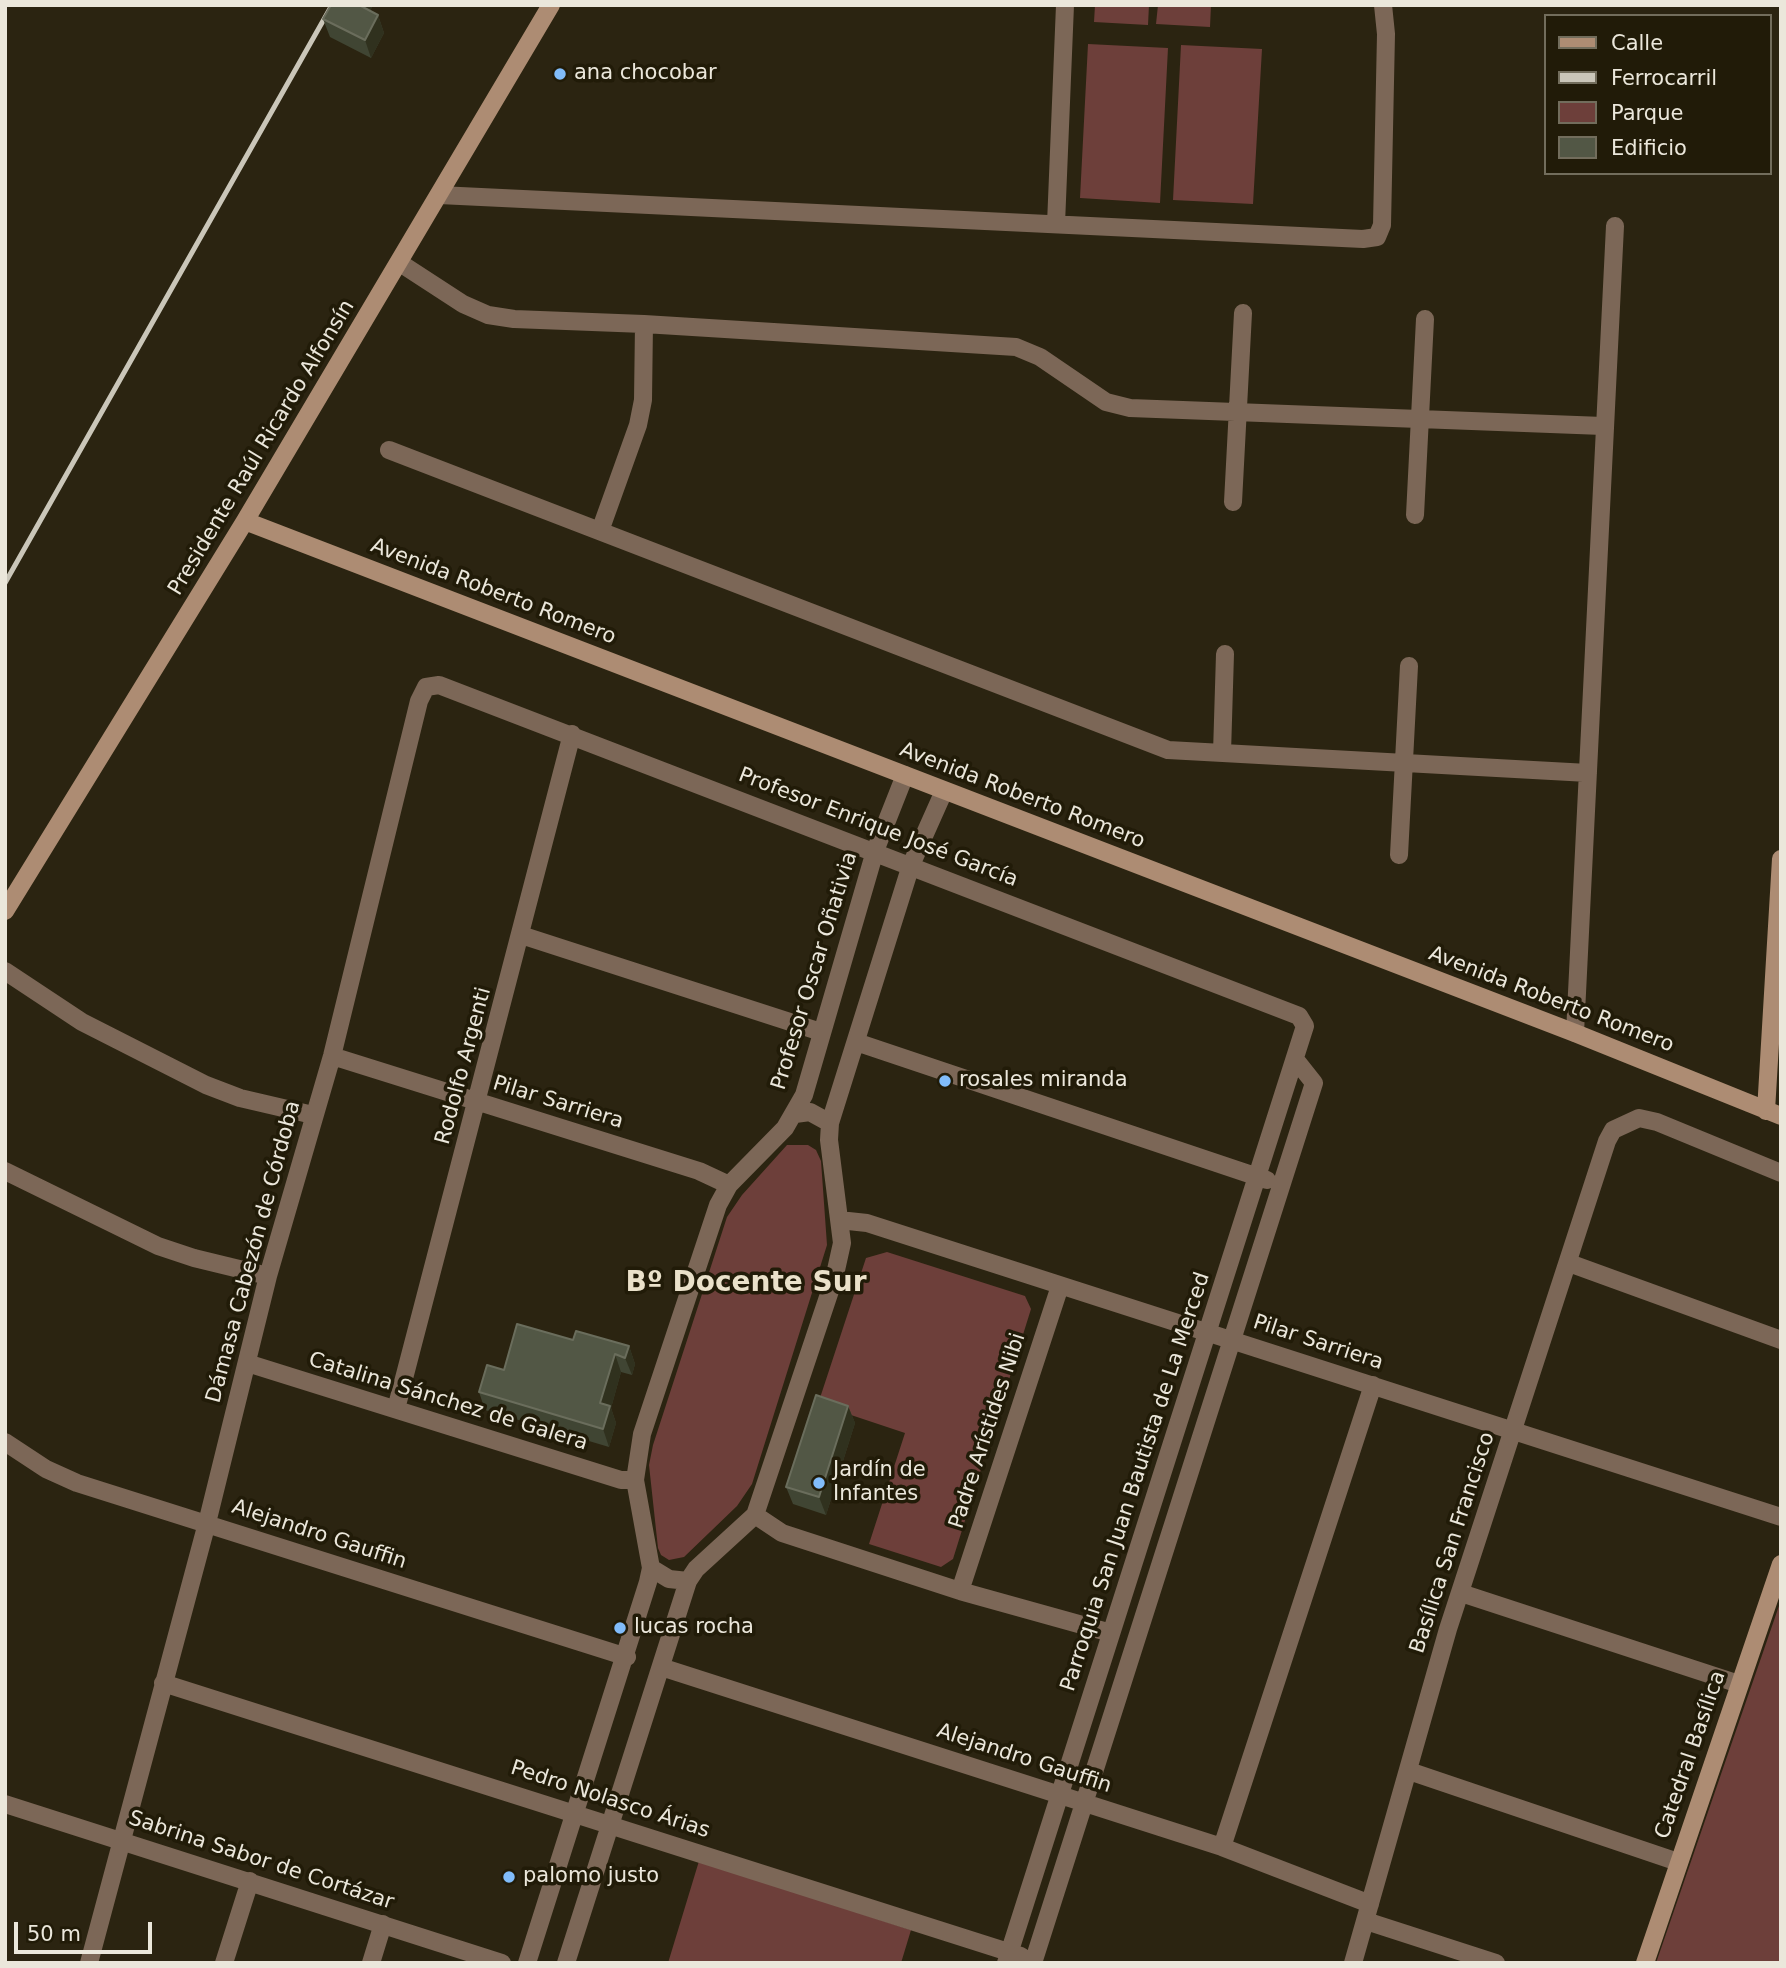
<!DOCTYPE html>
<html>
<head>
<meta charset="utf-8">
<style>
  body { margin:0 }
  #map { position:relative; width:1786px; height:1968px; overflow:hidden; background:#2b2411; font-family:"DejaVu Sans",sans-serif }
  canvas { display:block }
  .frame { position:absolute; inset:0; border:7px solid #ebe7db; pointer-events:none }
  .legend { position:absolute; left:1544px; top:14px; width:228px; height:161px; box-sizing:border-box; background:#211b08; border:2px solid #726d5c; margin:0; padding:9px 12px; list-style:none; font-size:21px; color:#ebe7db }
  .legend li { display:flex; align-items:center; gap:14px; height:35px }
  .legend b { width:35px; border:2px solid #726d5c }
  .scale { position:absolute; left:14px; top:1922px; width:138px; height:32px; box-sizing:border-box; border:4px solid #ebe7db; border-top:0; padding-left:9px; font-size:21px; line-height:24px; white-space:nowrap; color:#ebe7db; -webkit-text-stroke:5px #211b08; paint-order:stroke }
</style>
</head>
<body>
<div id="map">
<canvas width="1786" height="1968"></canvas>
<div class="frame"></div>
<ul class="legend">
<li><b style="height:9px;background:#ad8c73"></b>Calle</li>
<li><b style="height:9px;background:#cac6b9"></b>Ferrocarril</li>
<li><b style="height:19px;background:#6d3f3a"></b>Parque</li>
<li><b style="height:19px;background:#525745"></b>Edificio</li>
</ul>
<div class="scale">50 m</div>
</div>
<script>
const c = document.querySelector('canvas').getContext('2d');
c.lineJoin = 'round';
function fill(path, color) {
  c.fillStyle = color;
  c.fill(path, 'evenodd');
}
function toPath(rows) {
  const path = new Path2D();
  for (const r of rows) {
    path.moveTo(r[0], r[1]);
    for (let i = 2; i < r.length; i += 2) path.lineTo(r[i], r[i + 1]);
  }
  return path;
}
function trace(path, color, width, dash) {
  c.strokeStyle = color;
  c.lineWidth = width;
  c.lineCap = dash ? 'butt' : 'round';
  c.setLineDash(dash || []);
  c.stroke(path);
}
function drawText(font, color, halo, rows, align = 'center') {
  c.font = font + ' "DejaVu Sans",sans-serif';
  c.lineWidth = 7;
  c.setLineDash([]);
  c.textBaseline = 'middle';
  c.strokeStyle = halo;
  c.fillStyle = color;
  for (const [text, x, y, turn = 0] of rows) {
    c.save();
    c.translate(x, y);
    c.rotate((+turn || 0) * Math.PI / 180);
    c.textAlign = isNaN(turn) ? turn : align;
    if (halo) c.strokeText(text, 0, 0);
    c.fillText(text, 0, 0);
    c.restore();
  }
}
const green = toPath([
  [1095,5,1149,5,1148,25,1094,22],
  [1158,5,1211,5,1210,27,1156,24],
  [1088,44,1168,48,1160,203,1080,198],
  [1181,45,1262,49,1253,204,1173,200],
  [787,1145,808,1145,816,1150,821,1161,827,1245,752,1484,737,1506,684,1557,669,1560,661,1555,658,1548,649,1465,653,1445,727,1217,742,1195],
  [887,1252,1025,1296,1031,1309,953,1559,941,1567,869,1544,905,1433,818,1404,866,1258],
  [1781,1600,1781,1963,1656,1963],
  [699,1861,911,1930,901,1963,668,1963]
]);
const street = toPath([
  [439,195,1363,239,1377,237,1382,225,1386,34,1383,5],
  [1056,224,1065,5],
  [400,263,463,304,488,315,514,319,644,324,1016,347,1040,357,1106,402,1130,408,1603,426],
  [389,450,1168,750,1588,773],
  [1233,502,1243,313],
  [1415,515,1425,319],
  [600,531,638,425,643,400,644,324],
  [1222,753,1225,654],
  [1399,855,1409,666],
  [521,935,821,1032],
  [5,971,82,1022,206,1085,240,1098,313,1115],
  [1575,1033,1615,226],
  [856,1042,1267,1180],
  [332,1056,699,1171,729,1185],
  [795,1114,810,1112,830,1123],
  [5,1171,158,1246,194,1258,268,1276],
  [839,1220,867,1223,1781,1517],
  [1569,1263,1781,1340],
  [247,1363,621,1480,635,1480],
  [396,1409,572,734],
  [5,1442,46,1469,77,1483,627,1657],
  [755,1515,782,1533,960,1591,1111,1633],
  [651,1568,669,1579,688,1581],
  [960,1591,1060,1286],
  [1461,1593,1739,1684],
  [661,1667,1222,1847,1370,1904],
  [163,1683,1021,1956],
  [1409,1771,1678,1862],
  [5,1804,502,1963],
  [1222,1847,1373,1385],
  [1366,1921,1496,1963],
  [89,1963,207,1523,268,1276,332,1056,419,701,426,687,439,685,1299,1016,1305,1026,1006,1963],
  [224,1963,250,1881],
  [371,1963,383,1924],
  [527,1963,648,1582,651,1568,635,1480,642,1434,718,1205,729,1185,785,1128,804,1095,875,851,905,775],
  [566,1963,688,1581,696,1569,755,1515,834,1279,842,1243,829,1140,830,1123,911,865,944,791],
  [1033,1963,1314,1083,1295,1059],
  [1353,1963,1448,1629,1607,1141,1613,1130,1639,1118,1657,1122,1781,1173]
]);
const secondary = toPath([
  [245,521,1575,1033,1781,1116],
  [5,911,245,521,551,5],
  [1766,1111,1781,859],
  [1645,1963,1781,1564]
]);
const rail = toPath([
  [5,583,332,5]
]);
const wall = toPath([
  [373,5,370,11,378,15,384,33,371,58,330,37,323,19],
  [573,1340,629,1346,635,1364,632,1375,621,1372,611,1408,616,1423,609,1447,485,1410,479,1392,504,1370],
  [848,1406,855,1423,826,1515,793,1504,786,1487]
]);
const shadedWall = toPath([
  [358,5,373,5,364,22],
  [378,15,384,33,371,58,365,40],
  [629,1346,635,1364,632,1375,625,1358],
  [615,1354,621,1372,611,1408,616,1423,609,1447,603,1429,600,1403],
  [848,1406,855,1423,826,1515,819,1497]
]);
const building = toPath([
  [331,5,359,5,378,15,365,40,323,19,331,5],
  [517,1324,573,1340,576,1331,629,1346,625,1358,615,1354,600,1403,610,1406,603,1429,479,1392,487,1365,504,1370,517,1324],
  [816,1395,848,1406,819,1497,786,1487,816,1395]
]);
const markers = [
  [560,74,7,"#81bcfa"],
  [945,1081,7,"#81bcfa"],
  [819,1483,7,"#81bcfa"],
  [620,1628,7,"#81bcfa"],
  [509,1877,7,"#81bcfa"]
];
const poiNames = [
  ["ana chocobar",574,74],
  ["rosales miranda",959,1081],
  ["Jardín de",833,1471],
  ["Infantes",833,1495],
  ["lucas rocha",634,1628],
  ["palomo justo",523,1877]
];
const streetNames = [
  ["Presidente Raúl Ricardo Alfonsín",262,448,-59],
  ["Avenida Roberto Romero",493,592,21],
  ["Avenida Roberto Romero",1022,796,21],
  ["Profesor Enrique José García",878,828,21],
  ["Profesor Oscar Oñativia",815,971,-73],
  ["Avenida Roberto Romero",1551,1000,21],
  ["Rodolfo Argenti",464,1066,-75],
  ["Pilar Sarriera",558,1103,17],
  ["Dámasa Cabezón de Córdoba",254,1252,-75],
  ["Pilar Sarriera",1318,1343,18],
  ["Catalina Sánchez de Galera",448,1402,17],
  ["Padre Arístides Nibi",988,1431,-72],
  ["Parroquia San Juan Bautista de La Merced",1136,1482,-72],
  ["Alejandro Gauffin",319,1535,18],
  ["Basílica San Francisco",1453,1543,-72],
  ["Catedral Basílica",1691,1755,-71],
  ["Alejandro Gauffin",1024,1759,18],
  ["Pedro Nolasco Árias",610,1800,18],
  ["Sabrina Sabor de Cortázar",261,1861,18]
];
const districtNames = [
  ["Bº Docente Sur",746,1284]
];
fill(green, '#6d3f3a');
trace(street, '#7c6757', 18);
trace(secondary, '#ad8c73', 18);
trace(rail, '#cac6b9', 5);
fill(wall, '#404533');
fill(shadedWall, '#30311e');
fill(building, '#525745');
trace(building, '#6a6d5c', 2);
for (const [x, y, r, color] of markers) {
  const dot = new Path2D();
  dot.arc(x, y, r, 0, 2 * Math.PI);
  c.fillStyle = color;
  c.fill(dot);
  trace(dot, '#211b08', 2.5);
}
drawText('21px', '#ebe7db', '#211b08', poiNames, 'left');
drawText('21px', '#ebe7db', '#211b08', streetNames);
drawText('bold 28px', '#eae1ca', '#211b08', districtNames);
</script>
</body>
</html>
